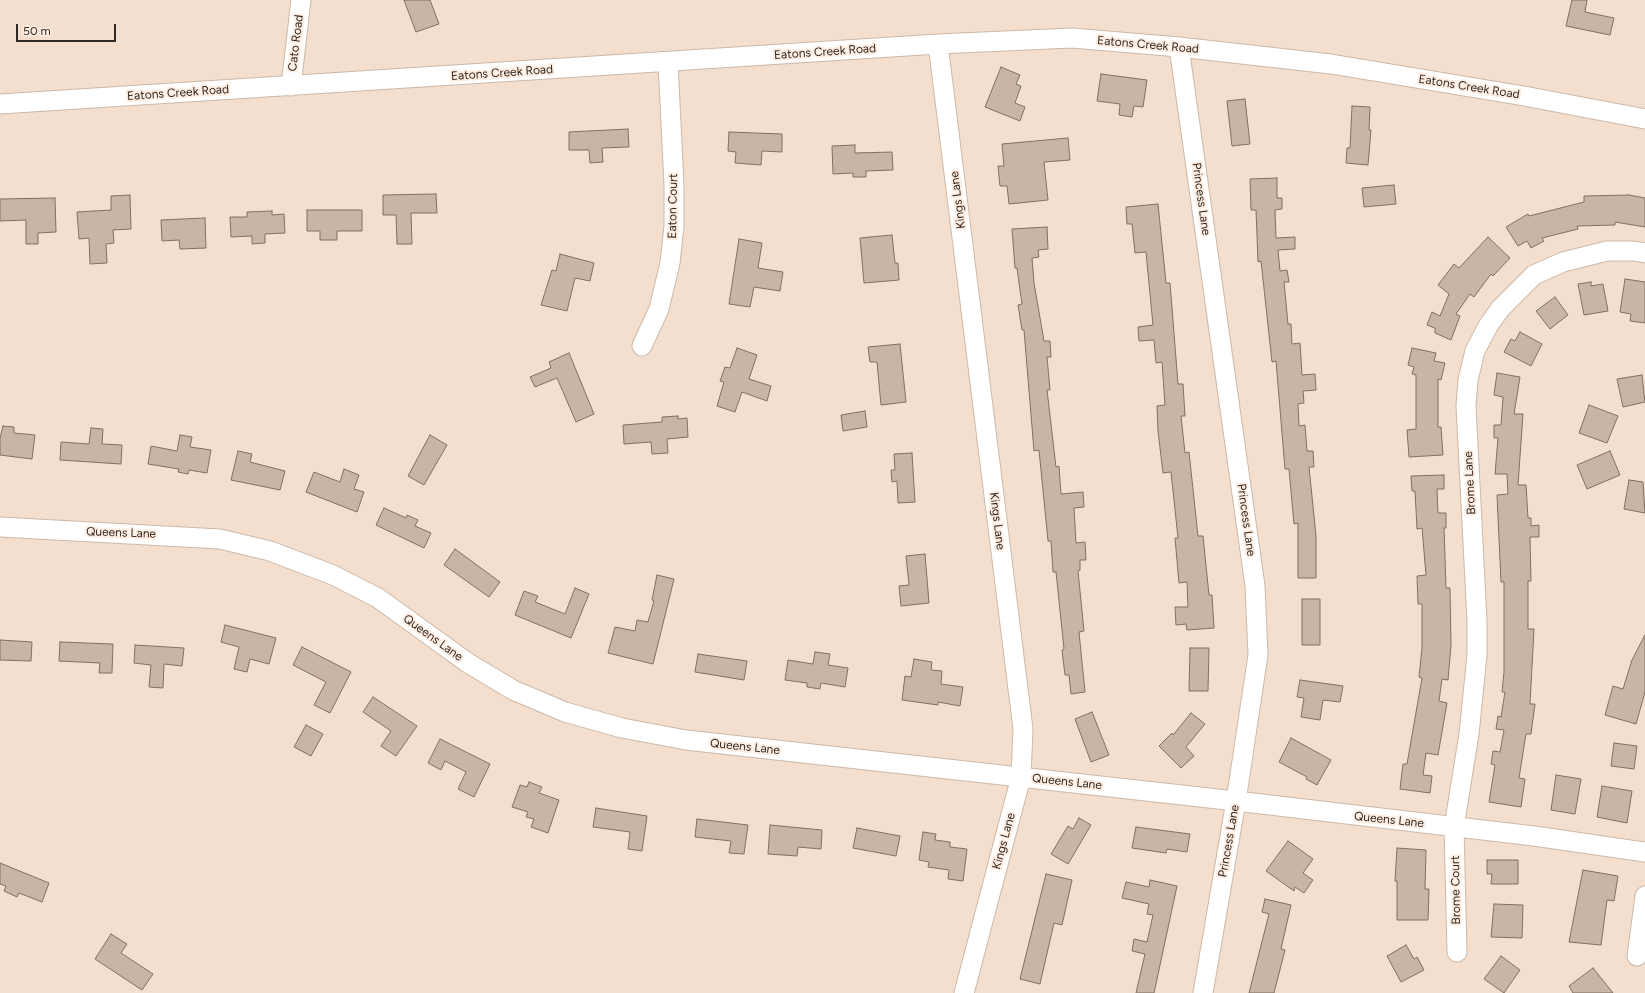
<!DOCTYPE html>
<html>
<head>
<meta charset="utf-8">
<style>
  body { margin:0 }
  #map { position:relative; width:1645px; height:993px; overflow:hidden; background:#f4dfcf; font-family:Figtree,sans-serif }
  canvas { display:block }
  .scale { position:absolute; left:16px; top:24px; width:100px; height:18px; box-sizing:border-box; border:2px solid #302822; border-top:0; padding-left:5px; font-size:12px; line-height:14px; white-space:nowrap; color:#302822; -webkit-text-stroke:3px #feede0; paint-order:stroke }
</style>
</head>
<body>
<div id="map">
<canvas width="1645" height="993"></canvas>
<div class="scale">50 m</div>
</div>
<script>
const c = document.querySelector('canvas').getContext('2d');
c.lineJoin = 'round';
function fill(path, color) {
  c.fillStyle = color;
  c.fill(path, 'evenodd');
}
function toPath(rows) {
  const path = new Path2D();
  for (const r of rows) {
    path.moveTo(r[0], r[1]);
    for (let i = 2; i < r.length; i += 2) path.lineTo(r[i], r[i + 1]);
  }
  return path;
}
function trace(path, color, width, dash) {
  c.strokeStyle = color;
  c.lineWidth = width;
  c.lineCap = dash ? 'butt' : 'round';
  c.setLineDash(dash || []);
  c.stroke(path);
}
function drawText(font, color, halo, rows, align = 'center') {
  c.font = font + ' Figtree,sans-serif';
  c.lineWidth = 4;
  c.setLineDash([]);
  c.textBaseline = 'middle';
  c.strokeStyle = halo;
  c.fillStyle = color;
  for (const [text, x, y, turn = 0] of rows) {
    c.save();
    c.translate(x, y);
    c.rotate((+turn || 0) * Math.PI / 180);
    c.textAlign = isNaN(turn) ? turn : align;
    if (halo) c.strokeText(text, 0, 0);
    c.fillText(text, 0, 0);
    c.restore();
  }
}
const building = toPath([
  [404,0,430,0,439,24,416,32,404,0],
  [1572,0,1587,0,1585,12,1614,18,1610,35,1566,26,1572,0],
  [1001,67,1020,75,1016,84,1021,86,1015,103,1025,107,1020,121,985,107,1001,67],
  [1101,74,1147,80,1143,107,1134,106,1132,117,1119,115,1120,104,1097,101,1101,74],
  [1245,99,1250,144,1232,146,1227,101,1245,99],
  [1352,106,1370,107,1369,130,1371,130,1368,165,1346,163,1347,148,1350,148,1352,106],
  [628,129,629,147,602,148,603,162,590,163,589,150,569,150,569,132,628,129],
  [729,132,782,134,782,152,762,151,761,165,735,163,736,152,728,151,729,132],
  [1068,138,1070,160,1044,162,1048,200,1009,204,1007,186,1000,186,998,166,1004,166,1002,144,1068,138],
  [855,145,855,153,892,152,893,170,866,171,866,177,853,177,853,173,833,174,832,146,855,145],
  [1277,178,1277,198,1282,198,1282,209,1275,210,1276,238,1295,237,1295,249,1278,250,1280,271,1287,270,1289,282,1284,282,1288,324,1291,324,1292,344,1300,343,1302,375,1315,374,1316,390,1303,391,1304,403,1298,404,1299,426,1305,425,1307,451,1313,451,1314,467,1309,467,1316,536,1316,578,1298,578,1298,523,1294,524,1289,469,1285,469,1276,361,1272,362,1261,261,1258,262,1256,210,1251,210,1250,179,1277,178],
  [1394,185,1396,204,1364,207,1362,188,1394,185],
  [436,194,437,213,411,213,412,244,397,244,396,215,383,215,383,195,436,194],
  [130,195,131,229,113,230,114,243,106,244,107,263,90,264,89,238,79,239,77,212,111,210,111,196,130,195],
  [1629,195,1645,198,1645,227,1615,222,1615,225,1577,226,1578,229,1542,238,1544,241,1531,248,1527,241,1518,246,1506,227,1528,214,1529,216,1584,202,1584,196,1629,195],
  [55,198,56,232,38,233,38,244,26,244,26,220,0,221,0,199,55,198],
  [1158,204,1166,283,1170,283,1178,384,1183,384,1185,416,1181,416,1185,453,1189,452,1198,536,1203,536,1209,595,1212,595,1214,628,1187,630,1186,624,1176,625,1175,607,1188,607,1187,582,1179,583,1175,538,1178,538,1171,472,1163,473,1158,431,1157,406,1165,405,1162,362,1156,363,1154,340,1139,341,1138,327,1153,325,1146,252,1135,253,1132,224,1127,224,1126,207,1158,204],
  [307,210,362,210,362,231,337,231,337,240,320,240,320,231,307,231,307,210],
  [272,211,272,215,284,214,285,233,265,234,265,243,252,244,252,236,231,237,230,217,247,217,247,212,272,211],
  [205,218,206,248,180,249,179,240,162,241,161,220,205,218],
  [1047,227,1048,249,1038,250,1039,257,1032,258,1034,283,1044,341,1050,341,1051,357,1047,357,1050,390,1047,390,1056,467,1059,466,1061,494,1083,492,1084,507,1074,508,1076,543,1085,542,1086,560,1080,560,1080,570,1078,571,1084,631,1079,632,1085,692,1071,694,1069,675,1065,675,1062,650,1064,649,1056,572,1053,572,1051,541,1048,541,1039,450,1034,451,1024,330,1022,330,1018,305,1022,304,1017,268,1015,268,1012,229,1047,227],
  [892,235,895,263,898,263,899,280,864,283,860,238,892,235],
  [1488,237,1510,258,1493,276,1491,274,1474,297,1470,294,1456,314,1460,316,1451,340,1435,333,1435,328,1427,325,1432,312,1440,316,1449,294,1438,285,1454,264,1459,268,1488,237],
  [739,239,762,243,758,268,783,272,780,291,754,287,750,307,729,304,739,239],
  [560,254,594,263,590,281,575,278,567,311,541,305,552,270,556,271,560,254],
  [1625,279,1645,282,1645,323,1630,321,1631,314,1620,312,1625,279],
  [1591,282,1591,286,1603,284,1608,311,1584,315,1578,284,1591,282],
  [1555,297,1568,315,1550,329,1536,311,1555,297],
  [1520,332,1542,344,1531,366,1504,352,1511,339,1515,341,1520,332],
  [900,344,906,402,881,405,877,362,870,362,868,347,900,344],
  [737,348,757,355,749,379,771,386,767,401,742,392,735,412,717,406,724,382,720,381,725,367,730,368,737,348],
  [1412,348,1436,353,1434,361,1445,363,1441,380,1438,379,1438,427,1441,427,1443,455,1409,457,1407,430,1416,429,1416,375,1412,374,1414,367,1408,365,1412,348],
  [569,353,594,414,576,422,557,378,535,387,530,377,551,368,549,362,569,353],
  [1497,373,1520,377,1514,414,1523,414,1518,485,1526,485,1528,518,1531,518,1531,526,1539,525,1539,537,1530,537,1531,581,1528,581,1528,629,1534,629,1530,704,1535,704,1531,734,1526,734,1519,778,1525,779,1521,807,1489,802,1495,765,1491,764,1493,751,1500,752,1504,730,1496,729,1498,716,1501,717,1505,692,1502,692,1504,672,1504,582,1501,582,1497,495,1508,494,1507,474,1495,474,1498,438,1494,438,1494,425,1501,425,1503,397,1494,395,1497,373],
  [1642,375,1645,402,1623,407,1617,379,1642,375],
  [1589,405,1618,416,1607,443,1579,433,1589,405],
  [865,411,867,427,843,431,841,415,865,411],
  [678,416,678,419,687,418,688,437,667,439,668,453,652,454,651,442,624,444,623,425,662,422,662,417,678,416],
  [3,426,14,427,14,433,35,435,32,459,0,455,0,438,3,426],
  [91,428,103,429,102,444,122,445,121,464,60,460,61,442,89,444,91,428],
  [180,435,192,437,190,447,211,450,207,473,189,470,188,474,178,472,179,469,148,464,151,446,177,451,180,435],
  [430,435,447,445,424,485,408,476,430,435],
  [238,451,252,454,250,462,285,471,280,490,231,480,238,451],
  [1610,451,1620,475,1587,489,1577,465,1610,451],
  [912,453,915,502,898,503,897,481,892,482,891,470,895,470,894,454,912,453],
  [344,469,359,475,354,489,364,492,357,512,306,492,314,472,340,482,344,469],
  [1444,475,1444,489,1437,489,1438,513,1446,513,1446,528,1444,528,1446,588,1450,588,1451,645,1448,680,1442,679,1439,701,1447,703,1438,755,1426,753,1423,775,1432,776,1430,793,1400,789,1403,764,1407,764,1422,678,1419,677,1422,648,1422,604,1418,604,1417,576,1426,575,1422,528,1417,529,1415,491,1412,491,1411,476,1444,475],
  [1629,480,1643,482,1645,513,1624,509,1629,480],
  [384,508,406,518,407,515,418,520,415,526,431,533,424,548,376,525,384,508],
  [455,549,500,582,489,597,444,565,455,549],
  [925,554,929,603,901,606,899,586,909,585,906,556,925,554],
  [657,575,674,579,653,664,608,653,615,627,635,631,637,620,648,622,654,601,652,600,657,575],
  [575,588,589,594,571,638,515,615,524,591,538,596,535,602,565,614,575,588],
  [1302,599,1320,599,1320,645,1302,645,1302,599],
  [225,625,276,638,269,664,250,659,247,672,234,669,239,647,221,642,225,625],
  [1645,635,1645,692,1636,724,1605,715,1613,686,1623,689,1632,660,1645,635],
  [0,640,32,642,31,661,0,660,0,640],
  [60,642,113,644,112,673,99,673,100,663,59,661,60,642],
  [135,645,184,648,182,666,164,664,163,688,149,687,151,665,134,663,135,645],
  [302,647,351,672,330,713,314,705,326,682,293,665,302,647],
  [1190,648,1209,648,1208,691,1189,691,1190,648],
  [815,652,830,654,828,665,848,668,845,687,821,683,820,689,807,687,807,683,785,680,788,660,813,664,815,652],
  [698,654,747,661,744,680,695,672,698,654],
  [914,659,932,662,931,670,942,671,941,684,963,687,960,706,938,702,938,705,902,700,905,676,911,677,914,659],
  [1300,680,1343,686,1340,702,1323,700,1320,720,1301,717,1304,698,1297,697,1300,680],
  [373,697,417,726,396,756,381,746,391,731,363,712,373,697],
  [1092,712,1109,755,1091,762,1075,719,1092,712],
  [1191,713,1205,724,1186,747,1194,756,1181,768,1159,746,1172,733,1173,735,1191,713],
  [306,725,323,734,311,756,294,747,306,725],
  [1291,738,1331,760,1317,785,1306,779,1307,777,1279,762,1291,738],
  [440,739,490,764,474,797,458,789,466,772,445,761,441,770,428,763,440,739],
  [1614,743,1637,746,1634,769,1611,766,1614,743],
  [1556,775,1581,779,1575,814,1551,810,1556,775],
  [529,782,542,787,539,793,559,800,548,833,531,827,534,819,526,817,528,812,512,807,520,785,527,787,529,782],
  [1602,786,1632,791,1627,823,1597,817,1602,786],
  [596,808,647,816,642,851,628,849,630,832,593,827,596,808],
  [1079,818,1091,825,1068,864,1051,854,1068,826,1073,829,1079,818],
  [697,819,748,825,744,854,729,853,731,841,695,837,697,819],
  [770,825,822,830,821,849,798,847,797,856,768,854,770,825],
  [1136,827,1190,834,1187,852,1167,849,1166,853,1132,848,1136,827],
  [857,828,900,836,896,856,853,848,857,828],
  [923,832,936,834,935,840,950,842,950,847,967,849,963,881,948,879,949,870,928,867,929,862,919,860,923,832],
  [1288,841,1313,859,1303,873,1313,880,1304,893,1295,887,1294,891,1266,871,1288,841],
  [1397,848,1426,850,1425,889,1429,889,1428,920,1397,920,1397,881,1395,881,1397,848],
  [1487,860,1518,860,1518,884,1491,884,1492,874,1487,874,1487,860],
  [0,863,49,883,42,902,19,893,17,897,4,891,6,886,0,884,0,863],
  [1583,870,1618,876,1614,901,1607,900,1601,945,1569,942,1583,870],
  [1046,874,1072,880,1062,925,1054,923,1040,984,1020,979,1046,874],
  [1150,880,1177,886,1154,993,1136,993,1145,954,1132,951,1134,939,1147,942,1153,915,1147,914,1149,904,1122,898,1126,882,1149,887,1150,880],
  [1265,899,1291,905,1281,949,1285,950,1274,993,1249,993,1269,914,1262,912,1265,899],
  [1494,904,1523,905,1522,938,1491,937,1494,904],
  [111,934,127,944,121,953,153,974,142,990,95,959,111,934],
  [1406,945,1414,959,1417,957,1424,970,1401,982,1387,956,1406,945],
  [1501,956,1520,970,1504,993,1484,979,1501,956],
  [1593,968,1613,993,1573,993,1569,986,1593,968]
]);
const minor = toPath([
  [938,44,1023,729,1021,777,964,993],
  [1179,47,1255,586,1258,655,1236,801,1203,993],
  [291,86,301,0],
  [0,104,938,44,1072,38,1179,47,1331,64,1524,96,1645,119],
  [642,346,659,309,670,263,674,226,674,185,668,62],
  [0,527,220,539,270,551,333,575,378,598,468,663,513,690,565,712,622,728,686,740,1236,801,1534,836,1645,852],
  [1457,952,1454,827,1469,734,1477,655,1477,621,1466,406,1468,380,1475,351,1488,326,1500,309,1534,275,1563,262,1607,251,1633,251,1645,253],
  [1637,956,1645,896]
]);
const streetNames = [
  ["Cato Road",296,43,-83],
  ["Eatons Creek Road",1148,45,5],
  ["Eatons Creek Road",825,52,-4],
  ["Eatons Creek Road",502,73,-4],
  ["Eatons Creek Road",1469,87,9],
  ["Eatons Creek Road",178,93,-4],
  ["Princess Lane",1201,199,82],
  ["Kings Lane",958,200,-97],
  ["Eaton Court",673,206,-89],
  ["Brome Lane",1470,483,-93],
  ["Princess Lane",1246,520,82],
  ["Kings Lane",997,521,83],
  ["Queens Lane",121,533,2],
  ["Queens Lane",433,638,36],
  ["Queens Lane",745,747,6],
  ["Queens Lane",1067,782,6],
  ["Queens Lane",1389,820,6],
  ["Kings Lane",1004,841,-75],
  ["Princess Lane",1229,841,-80],
  ["Brome Court",1456,890,-91]
];
fill(building, '#c9b5a5');
trace(building, '#816f61', 1);
trace(minor, '#ccb8a8', 21);
trace(minor, '#fff', 19);
drawText('12px', '#302822', '#feede0', streetNames);
</script>
</body>
</html>
